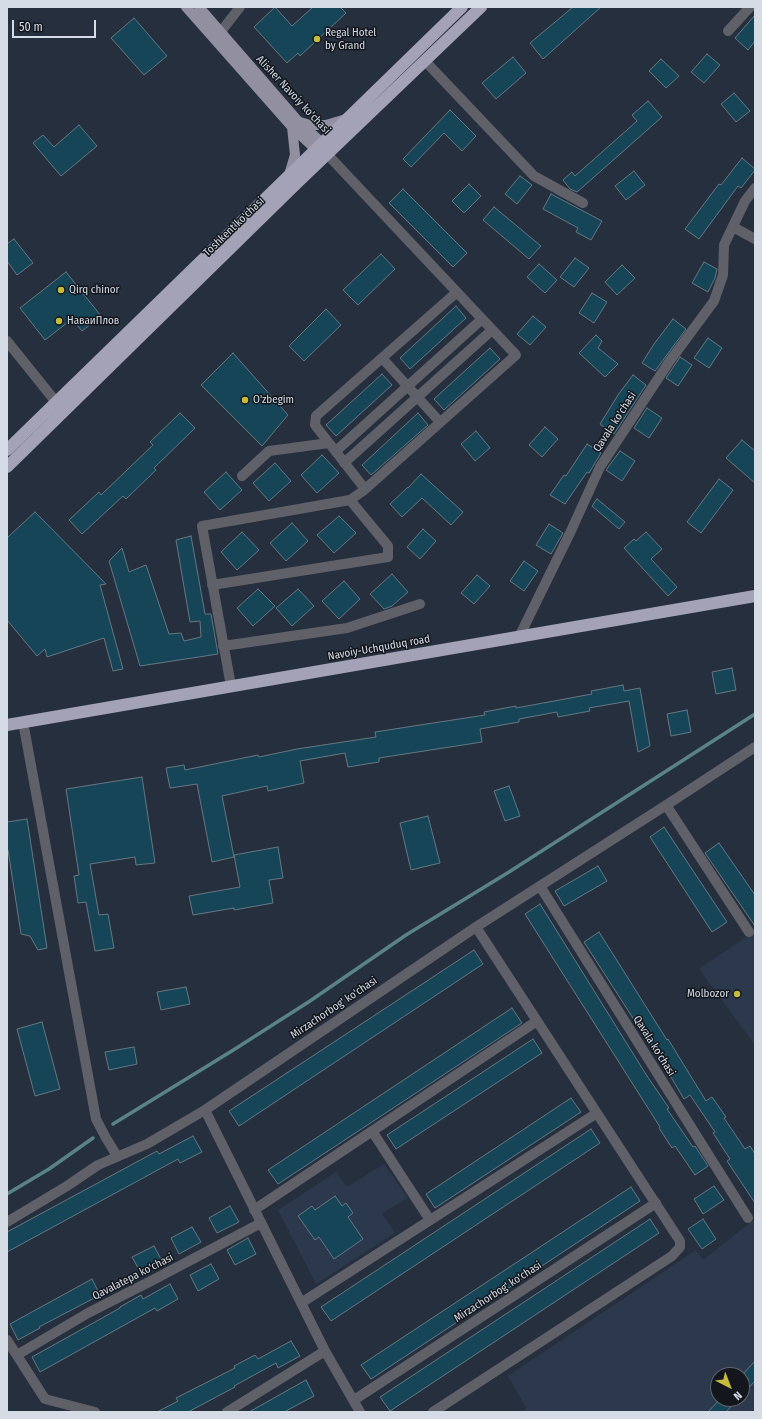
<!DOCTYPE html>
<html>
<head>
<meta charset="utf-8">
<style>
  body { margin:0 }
  #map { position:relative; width:762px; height:1419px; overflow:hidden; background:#262f3d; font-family:"Fira Sans Condensed",sans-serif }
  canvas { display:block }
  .frame { position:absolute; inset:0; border:8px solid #d6dce5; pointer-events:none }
  .north { position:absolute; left:710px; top:1367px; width:40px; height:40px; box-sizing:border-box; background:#13171d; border:1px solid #61666d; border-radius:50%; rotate:138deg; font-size:11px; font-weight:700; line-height:16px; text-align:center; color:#d6dce5 }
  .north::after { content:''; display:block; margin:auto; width:14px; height:18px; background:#c5bc3d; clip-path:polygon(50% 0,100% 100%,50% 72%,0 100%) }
  .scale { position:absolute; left:12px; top:20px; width:84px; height:18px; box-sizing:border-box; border:2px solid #d6dce5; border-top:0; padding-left:5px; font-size:12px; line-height:14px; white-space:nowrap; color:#d6dce5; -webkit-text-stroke:3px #13171d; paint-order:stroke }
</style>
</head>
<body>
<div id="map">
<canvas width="762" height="1419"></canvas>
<div class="frame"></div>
<div class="north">N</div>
<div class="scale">50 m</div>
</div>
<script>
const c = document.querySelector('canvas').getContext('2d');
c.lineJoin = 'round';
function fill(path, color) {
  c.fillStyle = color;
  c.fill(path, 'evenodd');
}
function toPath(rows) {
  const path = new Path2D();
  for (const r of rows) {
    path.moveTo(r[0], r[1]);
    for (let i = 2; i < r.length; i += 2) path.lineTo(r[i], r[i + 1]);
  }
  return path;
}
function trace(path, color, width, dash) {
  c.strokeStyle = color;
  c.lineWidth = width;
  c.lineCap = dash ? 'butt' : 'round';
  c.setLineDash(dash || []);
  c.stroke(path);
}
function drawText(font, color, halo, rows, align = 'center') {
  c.font = font + ' "Fira Sans Condensed",sans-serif';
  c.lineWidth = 3;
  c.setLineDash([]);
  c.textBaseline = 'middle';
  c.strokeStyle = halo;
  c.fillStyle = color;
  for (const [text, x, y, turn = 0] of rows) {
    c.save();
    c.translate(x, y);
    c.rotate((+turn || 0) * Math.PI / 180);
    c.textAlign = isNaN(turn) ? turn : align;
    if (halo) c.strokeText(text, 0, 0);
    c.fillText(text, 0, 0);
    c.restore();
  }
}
const built = toPath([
  [755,931,755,1045,699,969],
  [384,1164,408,1198,382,1213,395,1233,316,1284,278,1210,336,1172,347,1187],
  [755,1219,755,1412,522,1412,526,1408,508,1376,696,1250,703,1260],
  [718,1375,742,1375,742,1399,718,1399]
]);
const stream = toPath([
  [113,1124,235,1049,310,1001,406,935,509,872,755,714],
  [7,1194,49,1169,93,1138]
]);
const building = toPath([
  [275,7,292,26,313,7,340,7,346,13,300,56,298,53,287,63,254,27,275,7],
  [573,7,601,7,543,59,530,43,573,7],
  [755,15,755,41,748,50,735,38,755,15],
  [134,18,167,56,144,75,111,38,134,18],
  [707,54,720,65,704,83,691,72,707,54],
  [513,57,526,73,496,99,482,83,513,57],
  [661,59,679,76,666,88,649,71,661,59],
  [734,93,750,111,736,122,721,104,734,93],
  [648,101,662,117,577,192,570,189,563,180,572,172,575,176,637,121,632,115,648,101],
  [450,110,476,136,462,151,444,133,411,167,403,159,450,110],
  [79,125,97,146,61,176,33,143,43,135,54,147,79,125],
  [742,158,755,169,755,170,741,188,738,186,699,239,685,229,719,184,721,185,742,158],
  [634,171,645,185,626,200,615,186,634,171],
  [520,176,532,185,517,204,505,194,520,176],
  [469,184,481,196,464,213,452,201,469,184],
  [403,189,467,253,453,267,389,203,403,189],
  [551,194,602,221,591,240,576,232,578,228,543,209,551,194],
  [494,207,541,246,529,259,483,220,494,207],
  [14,239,33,263,17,275,7,261,7,244,14,239],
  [381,254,395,269,358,305,343,290,381,254],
  [575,258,589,268,574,287,560,277,575,258],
  [704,262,717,269,715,278,708,292,692,283,704,262],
  [539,264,557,280,545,293,527,277,539,264],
  [622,265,635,278,617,295,605,282,622,265],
  [66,272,101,316,82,331,72,319,45,340,20,308,66,272],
  [592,293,607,302,594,323,579,313,592,293],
  [456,306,466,318,410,369,400,358,456,306],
  [326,309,341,325,304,361,289,346,326,309],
  [533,316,546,327,530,345,517,334,533,316],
  [673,319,686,329,655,371,642,363,654,344,673,319],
  [596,335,602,341,598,348,618,364,605,377,579,353,596,335],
  [708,338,722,348,709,368,694,358,708,338],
  [490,348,500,359,444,410,434,399,490,348],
  [233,353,288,415,262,446,201,385,233,353],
  [680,357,692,365,678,386,666,378,680,357],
  [382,374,392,385,336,436,326,425,382,374],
  [633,375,646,385,614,434,600,424,618,395,633,375],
  [647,408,662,418,649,438,634,428,647,408],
  [180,413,195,428,154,468,156,470,126,499,123,496,82,534,69,520,99,492,101,495,153,445,150,442,180,413],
  [418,413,428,425,371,475,362,465,418,413],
  [545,427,558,439,542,457,529,445,545,427],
  [476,431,490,448,475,461,461,444,476,431],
  [742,440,755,451,755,483,726,458,742,440],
  [587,444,601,453,589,473,587,472,565,504,550,495,564,475,566,476,587,444],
  [620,451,635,461,622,481,606,470,620,451],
  [322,455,339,473,317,493,301,475,322,455],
  [275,463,291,481,269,501,253,483,275,463],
  [226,472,242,490,220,510,204,492,226,472],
  [421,474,463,512,451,525,422,498,402,517,390,504,408,487,408,488,421,474],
  [719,479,733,490,701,533,687,522,719,479],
  [597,499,625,522,619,529,592,506,597,499],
  [35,512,106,584,100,585,123,669,113,671,104,638,47,657,45,649,37,656,7,620,7,538,35,512],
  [339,516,356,533,334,553,317,535,339,516],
  [292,523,308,541,286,561,270,543,292,523],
  [549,524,563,533,551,554,536,545,549,524],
  [423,529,436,541,420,559,407,547,423,529],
  [242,532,259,550,237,570,221,552,242,532],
  [646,532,662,549,651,559,677,587,668,596,624,548,634,539,636,541,646,532],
  [191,536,205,614,211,614,218,654,140,666,109,561,122,548,129,572,146,565,169,634,181,633,184,641,201,637,200,621,190,622,176,540,191,536],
  [524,561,538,571,524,591,510,581,524,561],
  [392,574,408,592,392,606,384,609,370,594,392,574],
  [477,575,490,586,474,604,461,593,477,575],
  [344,581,360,599,339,619,322,601,344,581],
  [258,589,275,606,253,626,237,608,258,589],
  [298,589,314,606,292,626,276,608,298,589],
  [732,668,736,690,716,694,712,672,732,668],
  [623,685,624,691,640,688,650,746,638,752,629,701,589,708,590,711,558,717,557,712,519,719,519,722,480,729,482,742,379,758,379,762,348,767,345,753,300,761,304,783,268,791,267,786,222,796,234,857,212,862,197,784,170,788,166,768,184,765,185,770,258,755,259,757,297,749,376,737,375,732,485,715,484,712,516,706,516,708,592,694,591,691,623,685],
  [687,710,691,732,671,736,667,714,687,710],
  [142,777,155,863,136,865,135,857,90,864,99,915,108,914,114,948,95,951,86,902,78,903,74,876,79,875,66,789,142,777],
  [509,786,520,816,505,821,494,791,509,786],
  [428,816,440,863,411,870,400,823,428,816],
  [27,819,47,948,38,950,30,936,21,934,8,850,7,850,7,822,27,819],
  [664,827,727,922,712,932,650,837,664,827],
  [719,843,755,895,755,926,705,853,719,843],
  [278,847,283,878,269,880,273,903,234,910,234,908,193,915,189,896,240,887,234,855,278,847],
  [598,866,607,881,564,906,555,891,598,866],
  [540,904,647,1076,669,1108,667,1109,693,1147,695,1146,708,1166,695,1175,675,1146,672,1148,659,1128,660,1127,525,914,540,904],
  [599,932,667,1040,668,1039,706,1101,712,1097,726,1117,724,1118,745,1149,750,1146,755,1154,755,1203,727,1161,730,1159,713,1133,715,1132,690,1095,684,1099,650,1042,649,1043,584,942,599,932],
  [474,950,483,964,239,1126,229,1111,474,950],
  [186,987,190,1004,161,1010,157,992,186,987],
  [512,1008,522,1023,278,1184,268,1170,512,1008],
  [42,1022,60,1089,35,1096,17,1029,42,1022],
  [533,1039,542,1053,396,1149,387,1135,533,1039],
  [134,1047,137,1064,109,1070,105,1052,134,1047],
  [571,1098,581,1112,435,1208,426,1194,571,1098],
  [591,1129,600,1143,331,1321,321,1307,591,1129],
  [193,1136,202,1152,180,1163,178,1159,7,1252,7,1232,157,1151,159,1154,193,1136],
  [714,1186,724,1200,703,1214,694,1199,714,1186],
  [631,1187,640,1201,371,1379,361,1365,631,1187],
  [335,1196,342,1206,346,1203,353,1213,348,1217,363,1239,334,1259,319,1237,315,1240,298,1216,312,1206,315,1210,335,1196],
  [230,1206,239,1222,217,1233,209,1218,230,1206],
  [650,1219,659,1233,390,1411,380,1397,650,1219],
  [703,1219,716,1239,702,1249,688,1229,703,1219],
  [192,1227,201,1242,179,1254,171,1238,192,1227],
  [248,1238,256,1254,235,1265,227,1250,248,1238],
  [154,1246,162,1261,141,1273,132,1257,154,1246],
  [211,1264,219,1279,198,1291,190,1275,211,1264],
  [92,1279,100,1295,39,1327,40,1328,18,1340,10,1324,92,1279],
  [170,1284,178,1299,157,1311,155,1308,40,1372,32,1357,95,1322,120,1308,120,1307,141,1295,143,1299,170,1284],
  [291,1341,300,1356,278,1368,276,1363,234,1386,235,1387,188,1412,157,1412,178,1401,176,1398,235,1368,234,1366,255,1355,258,1359,291,1341],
  [755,1361,755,1381,742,1395,742,1375,755,1361],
  [306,1380,314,1396,284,1412,249,1412,306,1380],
  [720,1399,738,1399,726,1412,708,1412,720,1399]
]);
const minor = toPath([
  [728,31,750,7],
  [216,38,240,7],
  [425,61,534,176,583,203],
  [733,227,755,239],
  [7,341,60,407],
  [382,358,440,422],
  [336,451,482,319],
  [344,463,492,330],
  [242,476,269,451,329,443],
  [365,489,315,425,316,416,457,292],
  [212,585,388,557,388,546,350,500],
  [519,637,570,533,600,467,669,362,714,301,723,275,724,245,745,201,755,188],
  [223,646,347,628,420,604],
  [231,686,202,526,350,500,363,491,516,355,327,154],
  [23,722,96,1119,106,1138,117,1156],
  [666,805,749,932],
  [540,886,748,1218],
  [205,1110,325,1351,360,1412],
  [372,1131,430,1220],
  [254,1210,537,1021],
  [7,1222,67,1186,98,1165,147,1144,205,1110,476,927,671,802,755,747],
  [301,1303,597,1113],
  [7,1340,45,1399,95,1412],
  [17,1355,88,1313,153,1280,261,1223],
  [354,1400,656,1203],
  [227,1412,325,1351],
  [433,1412,672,1256,680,1247,680,1241,476,927]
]);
const major = toPath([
  [186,7,292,127,315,149,322,152],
  [199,7,298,121,322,143,325,149],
  [300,122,310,125,326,125,346,119],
  [289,175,295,155,292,127]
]);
const highway = toPath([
  [7,450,462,7],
  [7,467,297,183,481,7],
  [7,725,755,596]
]);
const markers = [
  [317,39,4,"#c5bc3d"],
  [61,290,4,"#c5bc3d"],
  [59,321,4,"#c5bc3d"],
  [245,400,4,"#c5bc3d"],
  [737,994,4,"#c5bc3d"]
];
const poiNames = [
  ["Regal Hotel",325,33],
  ["by Grand",325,46],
  ["Qirq chinor",69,290],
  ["НаваиПлов",67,321],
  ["O'zbegim",253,400],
  ["Molbozor",729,994,"right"]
];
const streetNames = [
  ["Alisher Navoiy ko'chasi",293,95,47],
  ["Toshkent ko'chasi",234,227,-44],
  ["Qavala ko'chasi",615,422,-57],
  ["Navoiy-Uchquduq road",379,648,-10],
  ["Mirzachorbog' ko'chasi",334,1008,-34],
  ["Qavala ko'chasi",654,1046,58],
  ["Qavalatepa ko'chasi",133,1277,-27],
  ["Mirzachorbog' ko'chasi",498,1292,-33]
];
fill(built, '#2c384c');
trace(stream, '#598386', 3.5);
fill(building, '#174558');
trace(building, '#647882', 1);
trace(minor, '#606068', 10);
trace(major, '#918fa0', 10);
trace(highway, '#a4a2b6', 12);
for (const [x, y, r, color] of markers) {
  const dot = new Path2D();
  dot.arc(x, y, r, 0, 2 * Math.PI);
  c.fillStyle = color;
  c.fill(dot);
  trace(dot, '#13171d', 1.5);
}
drawText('11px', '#d6dce5', '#13171d', poiNames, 'left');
drawText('11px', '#d6dce5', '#13171d', streetNames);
</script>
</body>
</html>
